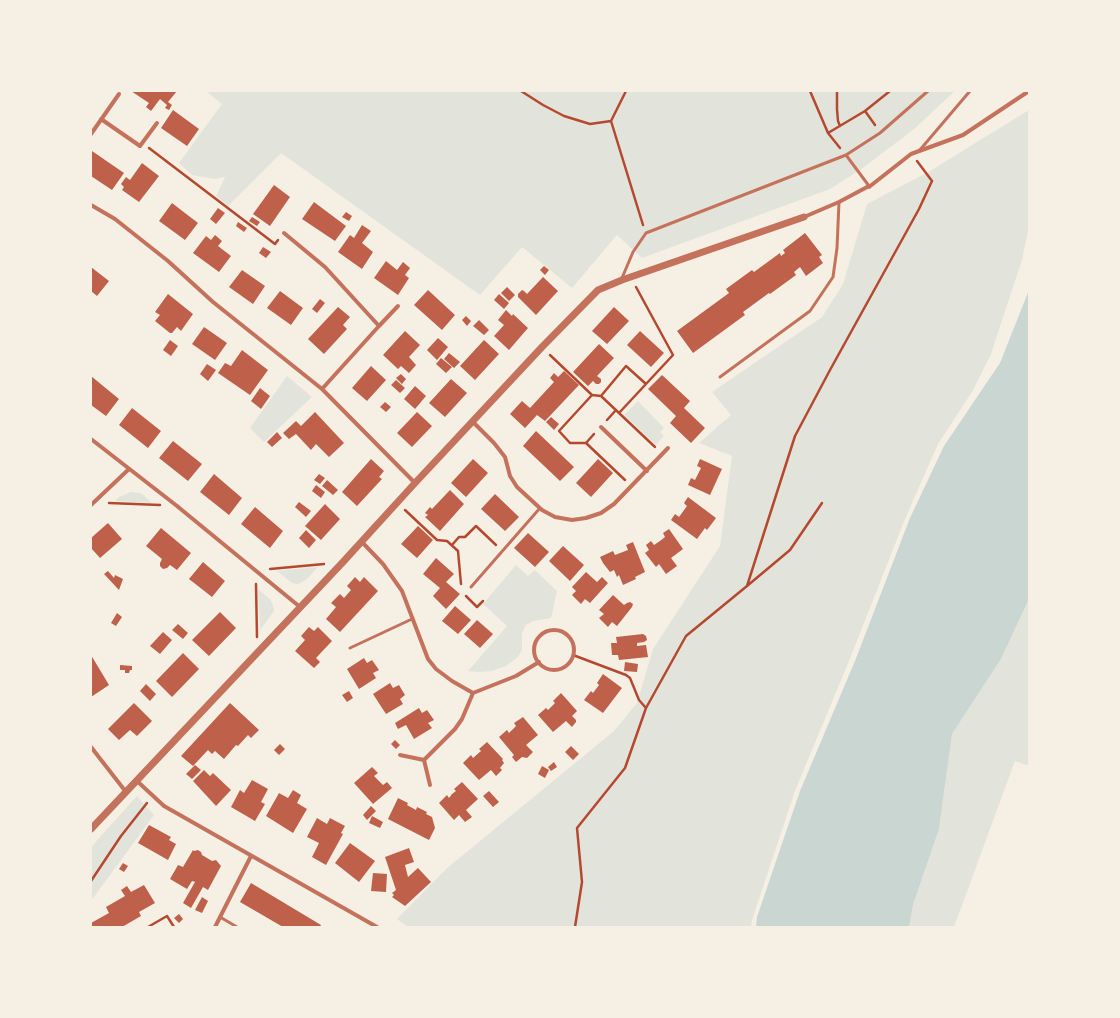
<!DOCTYPE html>
<html>
<head>
<meta charset="utf-8">
<style>
  body { margin:0 }
  #map { position:relative; width:1120px; height:1018px; overflow:hidden; background:#f6efe4; font-family:"Crimson Pro",serif }
  canvas { display:block }
  .frame { position:absolute; inset:0; border:92px solid #f6efe4; pointer-events:none }
</style>
</head>
<body>
<div id="map">
<canvas width="1120" height="1018"></canvas>
<div class="frame"></div>
</div>
<script>
const c = document.querySelector('canvas').getContext('2d');
c.lineJoin = 'round';
function fill(path, color) {
  c.fillStyle = color;
  c.fill(path, 'evenodd');
}
function toPath(rows) {
  const path = new Path2D();
  for (const r of rows) {
    if (r.length === 3) {
      path.moveTo(r[0] + r[2], r[1]);
      path.arc(r[0], r[1], r[2], 0, 2 * Math.PI);
      continue;
    }
    path.moveTo(r[0], r[1]);
    for (let i = 2; i < r.length; i += 2) path.lineTo(r[i], r[i + 1]);
  }
  return path;
}
function trace(path, color, width, dash) {
  c.strokeStyle = color;
  c.lineWidth = width;
  c.lineCap = dash ? 'butt' : 'round';
  c.setLineDash(dash || []);
  c.stroke(path);
}
const green = toPath([
  [206,91,955,91,913,130,860,170,830,189,642,258,617,235,572,288,522,247,480,295,281,153,228,206,216,196,225,177,214,179,192,175,179,163,222,104],
  [1029,110,1029,227,1022,260,991,354,972,392,938,444,905,519,849,661,795,791,752,920,751,927,408,927,397,919,446,869,614,731,637,703,653,649,720,546,732,456,699,443,731,415,712,392,822,317,843,284,867,204,930,171],
  [287,376,312,397,264,442,250,428],
  [638,401,664,428,660,432,664,436,656,445,624,415],
  [131,492,141,493,152,503,115,501,119,497],
  [516,565,528,576,535,570,557,591,551,618,533,621,526,625,522,633,522,650,518,657,506,666,492,671,478,672,468,671,507,626,483,604],
  [318,567,306,580,298,584,292,583,277,571],
  [258,589,270,599,273,605,274,611,260,630],
  [1029,599,1029,766,1015,761,954,927,909,927,913,905,939,829,952,734,1001,659],
  [137,796,154,815,91,901,91,847]
]);
const water = toPath([
  [1029,290,1029,599,1001,659,952,734,939,829,913,905,909,927,756,927,757,917,800,791,855,661,910,518,944,446,1000,363]
]);
const building = toPath([
  [131,91,177,91,168,102,172,105,169,110,165,108,167,105,160,99,151,111,146,107,149,103],
  [173,110,199,129,187,146,161,128],
  [92,151,124,173,112,190,91,176,91,153],
  [142,163,159,176,139,202,122,190,124,187,121,184,126,177,130,180],
  [274,185,290,197,270,226,253,214],
  [314,202,346,226,335,241,302,219],
  [172,203,198,223,185,240,159,221],
  [218,208,225,213,216,224,210,219],
  [346,212,352,216,349,221,342,217],
  [252,217,260,222,257,226,249,221],
  [238,222,247,228,244,232,236,226],
  [362,225,371,231,362,243,373,252,362,269,338,252,350,235,354,238],
  [805,233,822,255,819,257,823,263,806,276,800,267,794,272,796,275,770,294,769,293,743,312,745,315,693,353,677,331,729,293,726,289,752,270,754,272,780,253,781,256,785,253,783,250],
  [215,235,222,241,218,246,231,256,219,272,193,253,206,236,211,240],
  [263,247,271,252,266,258,259,253],
  [386,261,397,270,403,262,410,268,405,275,409,278,398,295,374,278],
  [544,266,549,270,545,275,540,270],
  [91,267,109,281,97,296,91,291],
  [242,270,265,286,253,304,229,287],
  [543,277,558,291,536,315,518,297,518,294,522,290,524,291,527,294],
  [507,287,515,295,509,301,501,293],
  [428,290,455,315,442,330,414,305],
  [280,291,303,308,291,325,267,308],
  [168,294,193,314,181,331,177,327,172,333,170,333,155,321,160,315,155,312],
  [499,294,509,303,504,309,494,300],
  [320,299,325,303,317,313,312,309],
  [338,307,350,317,343,325,347,329,324,354,308,339],
  [614,307,629,321,607,344,592,331],
  [506,310,512,316,513,314,528,328,509,350,494,336,504,325,498,320],
  [466,316,471,321,467,326,462,320],
  [479,320,489,330,484,335,473,326],
  [204,327,227,343,215,360,192,344],
  [405,331,420,345,409,357,416,365,409,373,401,366,398,369,383,355],
  [640,331,664,353,651,367,627,345],
  [438,338,448,347,437,360,427,350],
  [170,340,178,346,171,356,163,350],
  [484,340,499,354,475,380,460,366],
  [599,344,614,358,597,376,601,379,601,382,599,384,596,384,593,381,588,386,573,372],
  [242,350,268,370,250,395,218,373,225,363,231,366],
  [449,353,460,362,454,368,444,359],
  [441,358,452,367,446,373,436,364],
  [207,364,216,370,208,381,200,374],
  [371,366,386,380,367,401,352,388],
  [564,371,579,385,545,421,537,415,525,428,510,414,522,401,530,408,554,382,550,378,554,373,558,377],
  [401,374,406,379,402,384,396,378],
  [662,375,690,401,684,408,705,428,691,443,670,423,676,416,648,389],
  [91,376,119,399,106,416,91,405],
  [451,379,467,393,445,417,429,403],
  [396,380,405,388,400,393,391,385],
  [415,386,426,396,415,409,404,399],
  [260,388,270,396,261,409,251,401],
  [385,402,391,407,386,412,380,407],
  [132,408,161,431,148,448,119,425],
  [315,412,344,443,329,457,316,444,311,450,296,434,289,439,283,433,296,421,301,426],
  [417,412,432,426,412,447,397,433],
  [551,417,559,424,554,430,546,422],
  [536,431,574,467,560,481,523,446],
  [277,432,282,438,272,447,267,442],
  [173,441,202,464,188,481,159,458],
  [371,459,384,471,379,477,382,479,357,506,342,492],
  [473,459,488,473,466,497,451,483],
  [598,459,613,473,591,497,576,483],
  [700,459,722,469,710,495,688,485,691,478,695,480,701,468,697,466],
  [214,474,242,498,229,515,200,492],
  [319,474,325,478,320,484,314,480],
  [327,480,338,490,333,495,322,486],
  [316,485,325,492,321,498,312,491],
  [450,490,464,504,440,531,425,517,428,515,425,513,430,507,432,509],
  [495,494,519,517,505,531,481,509],
  [688,497,716,518,707,530,705,528,697,539,671,520,675,514,679,517,687,506,684,503],
  [299,502,311,511,306,517,295,507],
  [325,504,340,519,321,540,305,526],
  [255,507,283,531,270,548,241,524],
  [108,523,122,539,100,558,91,548,91,538],
  [418,526,433,540,417,558,401,544],
  [161,528,191,553,177,570,170,565,167,568,163,569,160,566,160,563,162,559,146,546],
  [669,529,683,549,671,558,677,566,666,574,659,564,656,567,645,553,649,550,646,545,651,541,654,545,660,541,665,537,663,533],
  [306,530,316,540,309,548,299,538],
  [528,533,549,552,535,567,514,548],
  [633,542,645,572,635,577,636,579,623,585,619,575,617,577,614,570,610,572,603,563,600,557,613,551,615,555,628,550,626,545],
  [563,546,584,565,570,581,549,561],
  [436,558,454,574,446,582,460,594,446,609,433,596,440,588,423,574],
  [203,562,225,581,212,597,189,579],
  [108,571,114,578,115,575,123,579,119,590,104,574],
  [586,572,597,582,602,577,608,583,590,603,585,599,581,604,572,595,576,591,572,587],
  [355,577,360,582,364,577,378,591,340,632,326,619,336,607,331,603,340,594,344,598,351,590,347,586],
  [613,595,624,605,627,603,630,602,633,604,632,607,617,626,612,622,608,627,599,618,604,614,599,610],
  [455,606,471,620,458,634,442,621],
  [220,612,236,628,209,656,192,640],
  [117,613,122,617,116,626,111,623],
  [477,620,493,634,480,648,464,634],
  [178,624,188,633,183,639,172,630],
  [309,627,314,631,318,627,332,641,316,658,320,662,314,668,295,651,305,640,301,636],
  [163,632,172,640,160,654,150,646],
  [643,634,646,636,647,640,644,642,637,643,637,646,646,645,648,657,619,660,618,655,612,655,611,643,617,643,616,637],
  [183,653,199,669,172,697,156,681],
  [91,655,109,685,91,697],
  [364,658,367,663,372,660,379,670,373,673,376,678,359,689,347,669],
  [625,662,638,664,637,672,624,671],
  [120,665,132,666,132,670,130,670,129,673,125,673,125,670,120,670],
  [603,674,622,688,603,713,584,700,591,691,593,693,599,685,597,683],
  [390,683,393,688,399,685,405,695,400,699,403,704,386,714,373,694],
  [146,684,156,694,150,701,140,691],
  [349,691,353,698,347,702,342,695],
  [561,693,577,711,572,716,576,720,576,722,572,727,566,721,553,732,538,715,546,708,548,710,555,703,553,701],
  [134,703,152,721,137,736,130,730,119,740,108,729],
  [230,703,259,730,251,738,248,735,238,746,236,745,224,759,215,751,212,754,208,750,193,766,181,756],
  [419,708,422,713,427,710,434,720,428,723,432,728,414,739,406,725,398,729,395,723],
  [523,717,538,735,526,745,533,752,527,758,522,757,516,762,512,757,514,755,499,737,507,730,509,733,516,726,514,723],
  [395,740,400,745,396,749,391,744],
  [487,742,503,759,502,760,504,763,500,768,502,770,496,776,491,770,479,780,463,763,471,755,473,758,481,751,479,749],
  [280,744,285,749,279,755,274,750],
  [571,746,579,754,573,760,565,752],
  [554,762,557,767,551,771,548,767],
  [195,765,201,770,192,779,186,774],
  [542,766,549,770,545,778,538,774],
  [372,767,378,773,374,776,383,785,387,782,392,788,373,804,354,783],
  [204,770,210,776,213,773,231,790,216,806,193,781],
  [252,780,268,789,261,802,265,804,255,821,231,807,240,790,244,793],
  [462,782,478,799,466,810,472,817,465,822,459,815,454,820,439,803,447,795,449,798,452,794,456,791,454,789],
  [293,790,301,795,297,803,307,809,293,833,266,816,279,793,288,798],
  [489,791,499,802,493,807,483,796],
  [398,798,408,803,407,805,416,810,417,807,427,812,426,814,432,817,435,828,429,840,388,819],
  [371,806,376,811,367,820,363,815],
  [372,816,383,822,380,828,369,823],
  [317,818,327,824,330,818,345,826,341,833,343,834,326,865,312,857,319,843,307,837],
  [149,825,171,837,169,840,176,844,168,860,138,843],
  [350,843,375,861,359,882,335,863],
  [409,848,414,862,405,865,408,877,418,868,431,882,405,906,392,897,394,895,392,893,396,890,385,857],
  [193,850,194,851,198,850,201,852,202,855,212,861,216,860,221,866,208,890,203,887,191,908,183,903,195,882,192,881,187,889,170,879,178,865,183,867],
  [123,863,128,866,124,872,119,869],
  [373,873,387,874,386,892,371,891],
  [251,883,321,925,320,927,283,927,240,902],
  [144,885,155,903,139,912,141,916,122,927,91,927,91,923,109,913,106,907,125,896,121,890,127,886,131,892],
  [202,897,208,901,202,913,195,910],
  [179,914,183,919,179,923,174,918]
]);
const path = toPath([
  [521,91,543,105,564,116,590,124,611,121],
  [626,91,611,121,643,225],
  [810,91,828,133,840,148],
  [837,91,837,109,838,121,840,126],
  [865,111,875,125],
  [828,133,865,111,890,91],
  [149,148,275,244,278,240],
  [550,355,592,395,601,396,626,366,646,384],
  [592,395,559,431,570,443,586,443,594,434],
  [601,396,619,413,673,355,636,287],
  [619,413,655,447],
  [607,420,616,410],
  [586,443,625,480],
  [109,503,160,505],
  [405,510,437,540,447,541,458,551,461,584],
  [452,545,459,537,465,537,476,526,496,545],
  [270,569,324,564],
  [256,584,257,637],
  [747,586,790,550,822,503],
  [466,596,477,607,483,601],
  [573,655,626,675,630,678,639,700,646,708],
  [91,881,121,836,147,803],
  [148,927,167,916,174,927],
  [575,927,582,882,577,828,625,768,646,708,686,636,747,586,795,436,830,370,919,209,932,181,917,161]
]);
const service = toPath([
  [919,151,970,91],
  [869,186,846,155,880,133,928,91],
  [622,278,633,252,646,233,846,155],
  [720,377,810,311,833,277,837,248,839,202],
  [471,587,540,508],
  [350,648,412,619],
  [220,917,237,927]
]);
const minor = toPath([
  [101,119,140,146,157,123],
  [91,134,119,94],
  [91,205,115,219,168,261,213,302,322,389,415,483],
  [804,217,839,202,869,186,869,187,911,154,963,135,1029,91],
  [284,233,325,267,379,326,322,389],
  [379,326,398,306],
  [473,422,494,443,505,457,510,476,517,487,542,510,555,517,572,520,586,518,601,513,614,504,668,448],
  [601,427,647,471],
  [91,439,177,506,300,607],
  [91,505,129,469],
  [361,541,383,564,402,591,428,659,436,669,452,681,473,693,516,676,539,662],
  [554,650,20],
  [91,747,126,792],
  [400,755,424,760,430,785],
  [424,760,455,729,462,719,473,693],
  [137,781,164,806,377,927],
  [215,927,251,856]
]);
const tertiary = toPath([
  [91,829,343,562,415,483,542,347,598,290,622,280,804,217]
]);
fill(green, '#e2e4dc');
fill(water, '#c9d6d2');
fill(building, '#bf614a');
trace(path, '#b5482f', 2.5);
trace(service, '#c5725c', 3);
trace(minor, '#c5725c', 4);
trace(tertiary, '#c5725c', 7);
</script>
</body>
</html>
